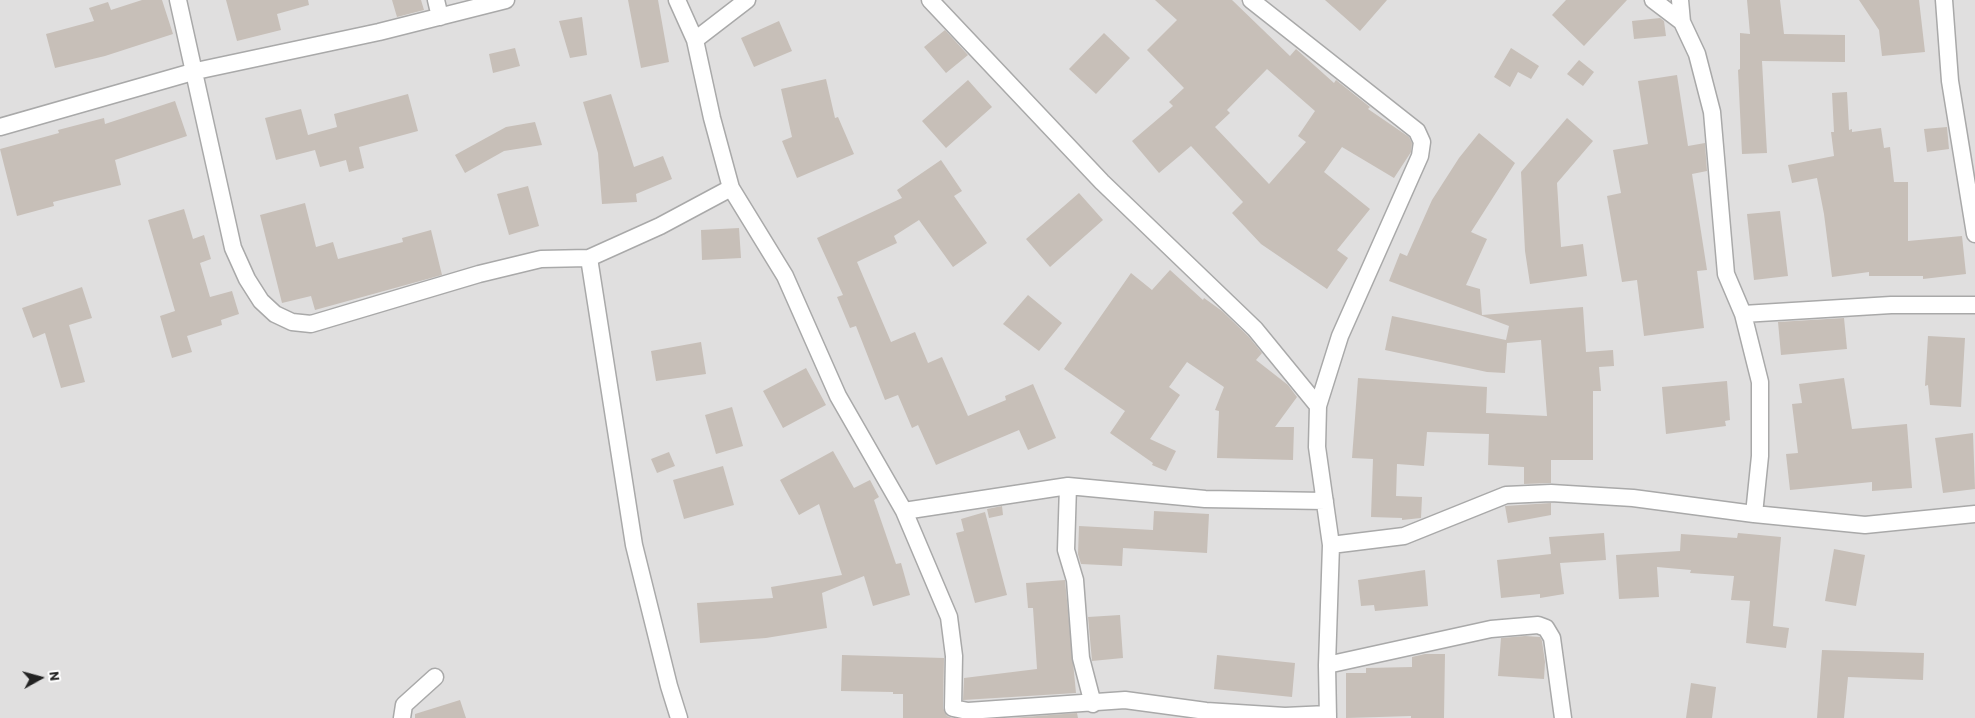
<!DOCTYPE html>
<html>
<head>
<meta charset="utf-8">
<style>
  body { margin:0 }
  #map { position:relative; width:1975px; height:718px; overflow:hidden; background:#f2efe9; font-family:Barlow,sans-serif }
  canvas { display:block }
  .north { position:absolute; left:15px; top:653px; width:50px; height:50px; -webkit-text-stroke:4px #fff; paint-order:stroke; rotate:83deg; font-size:14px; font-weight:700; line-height:20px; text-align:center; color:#222 }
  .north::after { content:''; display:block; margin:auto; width:18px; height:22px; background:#222; clip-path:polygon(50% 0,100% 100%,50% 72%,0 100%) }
</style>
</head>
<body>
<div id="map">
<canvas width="1975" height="718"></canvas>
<div class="north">N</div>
</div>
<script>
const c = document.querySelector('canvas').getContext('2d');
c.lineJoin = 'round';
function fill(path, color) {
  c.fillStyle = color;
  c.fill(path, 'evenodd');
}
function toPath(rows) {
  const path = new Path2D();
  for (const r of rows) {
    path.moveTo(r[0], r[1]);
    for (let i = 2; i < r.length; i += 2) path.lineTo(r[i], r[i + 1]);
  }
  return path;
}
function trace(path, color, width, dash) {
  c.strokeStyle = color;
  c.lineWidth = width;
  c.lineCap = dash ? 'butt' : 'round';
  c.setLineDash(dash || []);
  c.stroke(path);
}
const residential = toPath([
  [0,0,1975,0,1975,718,0,718]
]);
const building = toPath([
  [142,0,162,0,173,34,105,56,55,68,46,34,94,21,89,8,108,2,111,10],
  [226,0,308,0,309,5,277,14,281,30,237,41],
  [392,0,421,0,424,10,397,17],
  [628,0,658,0,669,62,641,68],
  [1155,0,1232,0,1290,56,1296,49,1334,83,1336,80,1370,107,1368,109,1409,137,1412,143,1411,152,1394,178,1342,147,1324,172,1370,209,1337,250,1348,258,1327,289,1261,244,1232,213,1243,202,1191,146,1159,173,1132,141,1173,106,1169,102,1184,88,1147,50,1177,20],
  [1267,69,1315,111,1298,136,1306,142,1269,184,1215,127,1230,113,1227,110],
  [1325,0,1387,0,1360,31],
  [1566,0,1627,0,1584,46,1552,15],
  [1747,0,1780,0,1784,34,1845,35,1845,62,1762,61,1767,153,1742,154,1738,70,1740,69,1740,33,1750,34],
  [1859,0,1919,0,1925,52,1882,56,1879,30],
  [582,17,587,55,570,58,559,21],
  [1660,18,1664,21,1666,36,1634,39,1632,21],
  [779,21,792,51,754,67,741,38],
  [945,30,968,55,946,73,924,47],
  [1104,33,1130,58,1096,94,1069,69],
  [515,48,520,66,493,73,489,54],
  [1511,48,1539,66,1531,79,1518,72,1510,87,1494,77],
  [1579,60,1594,72,1583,86,1567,74],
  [1677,75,1688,146,1705,143,1707,171,1692,174,1707,270,1697,271,1704,328,1644,336,1637,280,1622,282,1607,196,1621,193,1613,150,1648,144,1638,81],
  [826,79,835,118,838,117,854,154,797,178,782,141,792,137,781,89],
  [968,80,992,107,946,148,922,121],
  [1847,92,1849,130,1852,129,1852,132,1881,128,1884,148,1890,147,1894,182,1908,182,1908,241,1962,236,1966,274,1923,279,1923,276,1869,276,1869,272,1832,277,1824,214,1817,178,1792,183,1788,165,1834,156,1831,132,1834,132,1832,93],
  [408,94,418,131,359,147,364,168,349,172,346,160,320,167,315,150,276,160,265,118,301,109,308,135,337,127,334,114],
  [611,94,634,167,663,156,672,179,636,194,637,202,602,204,598,153,583,102],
  [175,101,187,136,115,160,121,185,53,202,54,206,17,216,0,149,59,133,58,130,104,118,105,124],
  [1567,118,1593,141,1557,183,1561,247,1583,244,1587,276,1530,284,1525,251,1521,172],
  [535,122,542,145,504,151,465,173,455,155,506,127],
  [1947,127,1949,149,1927,152,1924,129],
  [1479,133,1515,163,1471,232,1487,239,1466,285,1480,289,1482,315,1583,307,1586,352,1613,350,1614,366,1599,367,1601,391,1593,391,1593,460,1551,460,1551,483,1524,484,1524,467,1488,465,1489,434,1427,432,1424,466,1397,464,1396,496,1422,497,1421,518,1402,520,1402,518,1371,517,1373,459,1352,458,1358,378,1487,387,1486,413,1547,416,1541,340,1507,343,1505,373,1487,372,1385,350,1392,316,1506,340,1509,326,1389,281,1400,253,1407,256,1432,200,1459,158],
  [941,160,962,191,954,196,987,243,953,267,919,220,894,236,897,243,857,262,891,342,915,332,928,363,942,357,968,416,1006,400,1005,396,1033,384,1056,438,1028,450,1019,430,936,465,918,425,912,428,898,395,885,400,856,326,850,328,837,297,843,295,817,238,902,198,897,190],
  [528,186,539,226,509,235,497,194],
  [1079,193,1103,220,1050,267,1026,239],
  [305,203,316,247,333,242,338,259,403,242,402,238,431,230,442,275,315,310,311,296,282,303,260,215],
  [184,209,193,239,204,235,211,259,200,263,210,297,232,291,239,314,221,320,222,325,187,336,192,352,172,358,160,316,175,311,148,220],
  [1780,211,1788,276,1754,280,1747,214],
  [739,228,741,258,702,260,701,230],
  [1170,270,1203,300,1204,298,1222,311,1248,336,1262,353,1256,360,1288,385,1297,397,1275,427,1294,427,1293,460,1217,458,1219,411,1215,410,1224,387,1187,362,1169,387,1180,395,1150,439,1176,451,1166,471,1152,465,1153,463,1110,433,1125,411,1064,369,1131,273,1152,290],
  [82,287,92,318,69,325,85,382,61,388,45,333,33,338,22,308],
  [1028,295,1062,323,1039,351,1003,324],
  [1844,318,1847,349,1781,355,1778,322],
  [1928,336,1965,338,1961,407,1930,405,1928,385,1925,386],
  [701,342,706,374,656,381,651,351],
  [806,368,826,405,783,428,763,391],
  [1844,378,1852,429,1907,424,1912,488,1872,491,1872,482,1790,490,1786,454,1798,453,1792,404,1802,403,1799,384],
  [1727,381,1730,420,1725,421,1726,426,1666,434,1662,387],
  [732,407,743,446,716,454,705,415],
  [1973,433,1975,489,1943,493,1935,438],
  [833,451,854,488,870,480,879,497,874,500,896,564,901,563,910,595,873,606,864,576,822,593,827,628,766,638,700,643,697,603,773,598,771,587,842,575,819,504,799,515,780,480],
  [669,452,675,466,657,473,651,459],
  [723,466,734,505,684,519,673,480],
  [1551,503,1551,515,1508,523,1505,506],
  [1002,506,1003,515,989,518,987,509],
  [1154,511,1209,514,1207,553,1123,548,1122,566,1081,564,1078,554,1079,526,1153,530],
  [985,512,1007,595,975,603,956,533,964,531,961,519],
  [1604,533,1606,560,1560,563,1564,594,1540,598,1540,594,1501,598,1497,560,1551,554,1549,537],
  [1738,533,1781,537,1773,626,1789,628,1786,648,1746,643,1750,601,1731,600,1734,576,1690,573,1691,570,1657,567,1659,597,1619,599,1616,555,1680,551,1681,534,1737,538],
  [1834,549,1865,555,1856,606,1825,601],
  [1425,570,1428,606,1375,611,1374,605,1361,606,1358,580],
  [1065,580,1076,693,963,700,964,678,1037,669,1033,608,1028,608,1026,583],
  [1120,615,1123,658,1092,661,1088,617],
  [1525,636,1540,637,1542,641,1545,662,1544,679,1498,676,1501,638],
  [1822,650,1924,653,1923,680,1848,677,1844,718,1817,718],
  [1425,654,1445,654,1444,718,1411,718,1411,716,1346,718,1346,673,1366,673,1366,668,1412,667,1412,657],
  [842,655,944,658,943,708,947,716,952,718,903,718,903,694,893,694,893,692,841,691],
  [1217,655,1295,663,1292,697,1214,689],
  [1691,683,1716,687,1712,718,1686,718],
  [460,700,466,718,415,718,415,714],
  [1077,713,1078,718,1011,718]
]);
const street = toPath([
  [178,0,233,248,247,279,261,301,275,314,292,322,311,324,479,274,541,259,589,258,660,226,731,188],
  [436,0,440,17],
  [677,0,695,40,712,118,731,188,785,276,838,396,904,511,949,617,954,656,953,708,968,711,1125,700,1206,711,1285,716,1328,714],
  [930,0,1102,182,1255,329,1318,406],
  [1251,0,1417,131,1422,142,1420,156,1340,336,1318,406,1317,447,1331,545,1327,665,1328,718],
  [1653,0,1682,22],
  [1680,0,1682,22,1697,54,1712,112,1726,274,1743,314,1760,382,1760,456,1754,514],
  [1944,0,1950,81,1975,234],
  [695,40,747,0],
  [0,127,196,71,379,32,506,0],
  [589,258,634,545,669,686,679,718],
  [1743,314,1891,305,1975,305],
  [1068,486,1066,550,1075,580,1081,658,1093,704],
  [904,511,1068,486,1205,499,1325,501],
  [1331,545,1404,536,1506,495,1551,493,1633,498,1754,514,1865,525,1975,514],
  [1327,665,1491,629,1538,625,1546,628,1552,638,1563,718],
  [402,718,404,705,435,677]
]);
fill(residential, '#e0dfdf');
fill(building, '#c7bfb8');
trace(street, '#a9a9a9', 19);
trace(street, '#fff', 16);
</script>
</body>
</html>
